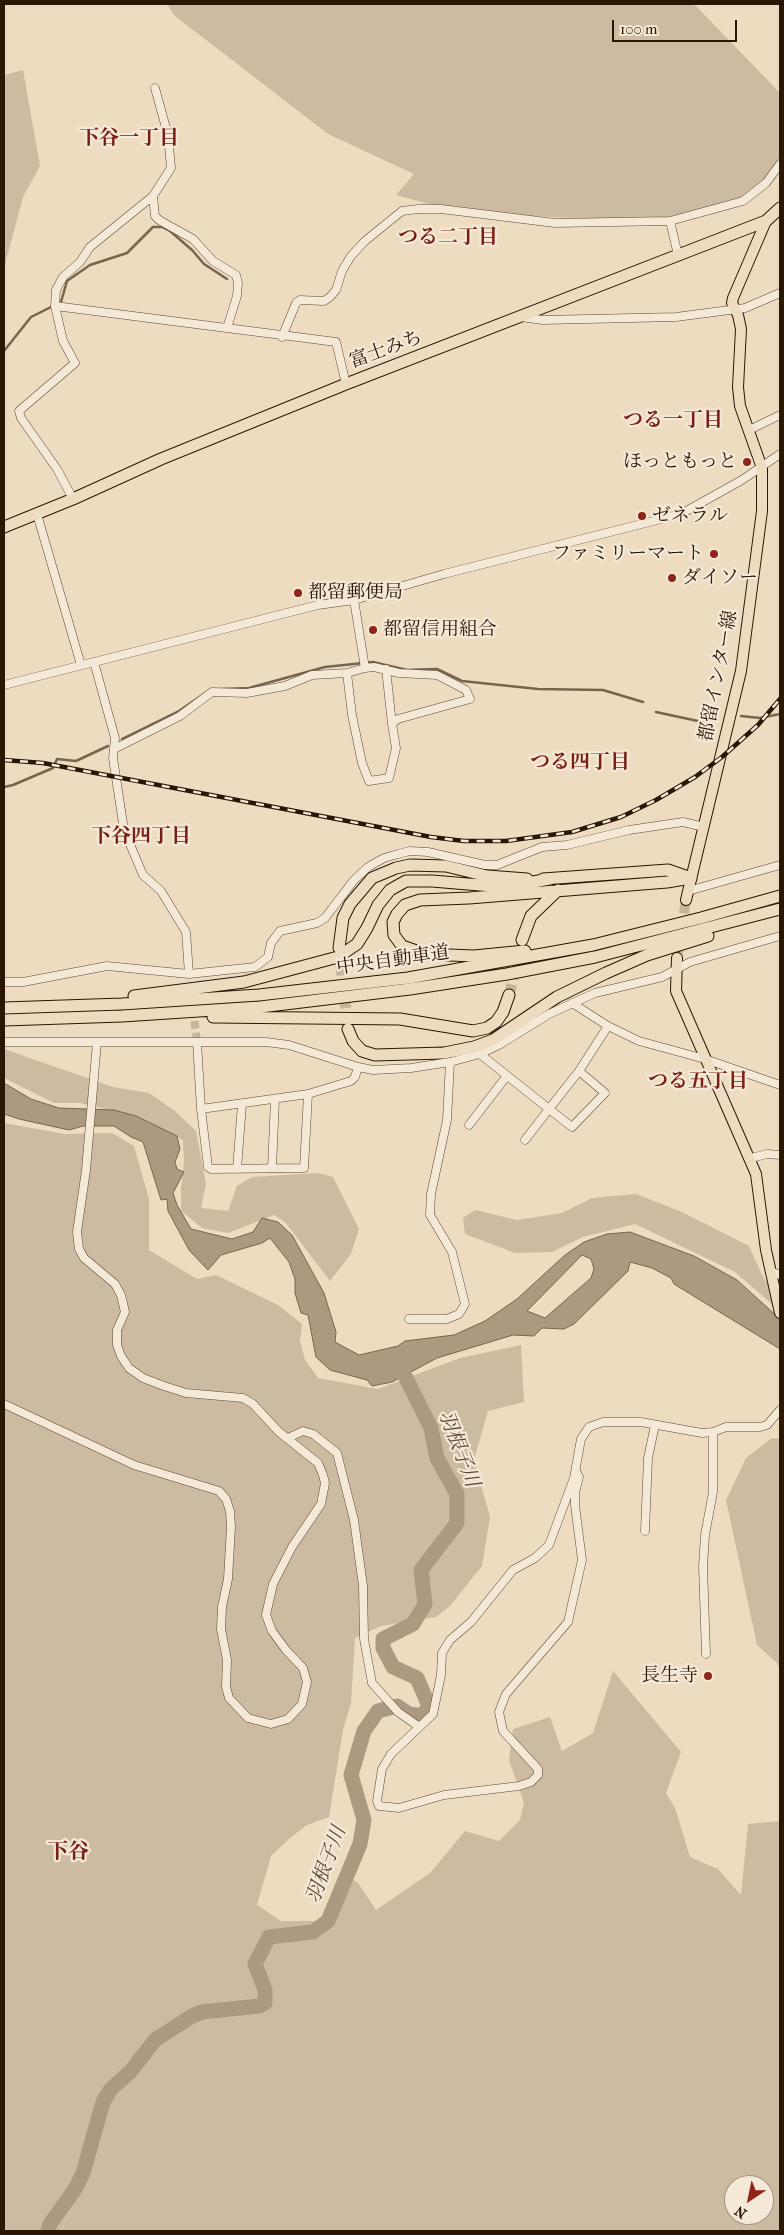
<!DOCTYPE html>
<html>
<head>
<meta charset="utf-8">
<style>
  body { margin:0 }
  #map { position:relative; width:784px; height:2235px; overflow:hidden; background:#eedcc1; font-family:"IM FELL French Canon",serif }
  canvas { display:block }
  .frame { position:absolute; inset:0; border:5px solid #2a1703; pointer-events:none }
  .north { position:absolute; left:724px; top:2175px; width:50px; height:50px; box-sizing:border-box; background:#f4e8d7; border:1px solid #a39482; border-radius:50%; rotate:214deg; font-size:14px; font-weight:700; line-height:20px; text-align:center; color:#2a1703 }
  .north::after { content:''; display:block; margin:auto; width:18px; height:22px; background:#8f2418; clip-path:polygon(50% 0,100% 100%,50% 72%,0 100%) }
  .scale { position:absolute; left:612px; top:20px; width:125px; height:22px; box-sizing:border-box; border:2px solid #2a1703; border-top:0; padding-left:6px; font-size:15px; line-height:18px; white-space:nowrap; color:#2a1703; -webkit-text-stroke:4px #f4e8d7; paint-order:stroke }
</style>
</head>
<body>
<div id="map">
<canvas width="784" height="2235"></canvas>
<div class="frame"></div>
<div class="north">N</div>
<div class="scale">100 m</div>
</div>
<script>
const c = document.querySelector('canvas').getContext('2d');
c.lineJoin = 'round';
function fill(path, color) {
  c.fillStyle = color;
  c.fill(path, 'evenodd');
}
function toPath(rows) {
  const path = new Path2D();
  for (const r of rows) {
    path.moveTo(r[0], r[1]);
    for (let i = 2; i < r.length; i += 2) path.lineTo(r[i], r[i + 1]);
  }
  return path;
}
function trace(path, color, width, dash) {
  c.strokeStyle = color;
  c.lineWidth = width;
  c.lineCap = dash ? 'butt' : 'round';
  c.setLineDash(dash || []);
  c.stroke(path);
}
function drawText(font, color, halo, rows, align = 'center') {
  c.font = font + ' "IM FELL French Canon","Noto Serif JP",serif';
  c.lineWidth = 4.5;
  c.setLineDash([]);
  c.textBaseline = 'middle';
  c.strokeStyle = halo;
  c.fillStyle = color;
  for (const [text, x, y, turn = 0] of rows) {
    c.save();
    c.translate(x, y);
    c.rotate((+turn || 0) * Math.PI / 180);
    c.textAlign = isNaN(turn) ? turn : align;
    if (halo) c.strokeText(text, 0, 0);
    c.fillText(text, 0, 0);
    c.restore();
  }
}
const green = toPath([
  [167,4,694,4,780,93,780,163,743,201,647,221,461,213,396,195,414,174,328,134,175,16],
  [23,70,40,166,23,197,4,268,4,75],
  [4,1049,113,1087,149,1093,175,1111,196,1131,206,1184,201,1208,228,1211,237,1186,252,1177,318,1173,333,1177,359,1229,351,1254,330,1281,285,1222,274,1215,228,1233,202,1228,181,1211,181,1188,184,1163,183,1140,136,1116,80,1103,54,1103,4,1078],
  [4,1123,65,1134,112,1133,134,1146,149,1199,149,1250,197,1279,216,1275,278,1305,302,1324,300,1341,305,1360,318,1378,378,1389,460,1358,521,1345,524,1402,488,1411,474,1460,490,1517,482,1566,450,1606,436,1617,381,1626,355,1638,351,1703,343,1730,329,1817,307,1825,290,1838,271,1856,257,1905,281,1921,320,1921,348,1877,358,1883,376,1910,430,1873,465,1831,499,1841,520,1820,524,1803,509,1760,513,1729,550,1717,562,1751,593,1733,613,1671,681,1752,666,1793,675,1808,690,1857,718,1869,741,1895,748,1824,780,1821,780,2231,4,2231],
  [734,2185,764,2185,764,2215,734,2215],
  [636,1194,682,1212,749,1246,764,1279,780,1294,780,1311,735,1272,635,1224,583,1237,552,1252,515,1253,465,1234,463,1218,475,1210,517,1220,562,1213,592,1198],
  [772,1438,780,1439,780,1671,777,1663,757,1645,726,1500,746,1458]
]);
const water = toPath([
  [4,1083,31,1099,59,1108,114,1110,136,1116,177,1136,180,1149,175,1162,177,1169,184,1172,173,1193,177,1205,191,1229,232,1239,253,1232,262,1218,278,1222,292,1235,324,1293,336,1332,335,1342,359,1355,398,1346,405,1341,454,1335,485,1321,517,1299,565,1255,584,1242,607,1234,630,1232,694,1256,737,1280,780,1319,780,1349,674,1284,671,1278,652,1268,630,1262,628,1271,574,1324,564,1329,542,1328,534,1336,513,1335,437,1358,392,1382,372,1386,367,1380,330,1370,316,1357,308,1315,301,1313,295,1293,295,1279,289,1262,270,1238,262,1243,221,1255,208,1270,189,1250,168,1211,167,1199,161,1200,143,1142,131,1137,114,1126,83,1126,69,1130,19,1119,4,1114,4,1083],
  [582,1255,591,1259,594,1269,591,1278,545,1318,527,1311,582,1255]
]);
const stream = toPath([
  [4,351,31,317,61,302,67,281,90,265,127,253,153,227,162,227,170,231,192,250,204,264,227,279],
  [222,689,249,688,325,667,373,662,407,670,437,669,462,681,538,689,603,690,643,702],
  [656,712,707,723],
  [741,716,760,718,780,714],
  [122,739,179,711,211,689],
  [4,787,13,785,53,768,57,759,76,761,108,746]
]);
const river = toPath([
  [48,2231,50,2224,75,2189,83,2173,103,2102,111,2089,130,2072,155,2040,192,2016,202,2012,259,2006,265,2003,265,1990,255,1964,269,1937,313,1932,328,1921,360,1844,364,1820,351,1775,364,1731,378,1711,397,1706,409,1714,422,1716,429,1706,417,1678,393,1667,383,1648,383,1639,413,1624,425,1604,421,1570,457,1523,457,1494,437,1458,431,1428,396,1358]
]);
const minorTunnel = toPath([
  [193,1009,197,1042]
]);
const majorTunnel = toPath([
  [677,958,686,900]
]);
const highwayTunnel = toPath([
  [339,948,348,1028],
  [509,995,517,964]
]);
const minor = toPath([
  [153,196,155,216,159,220,193,239,213,261,236,275,238,283,237,296,227,328],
  [670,221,678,255],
  [55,306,336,342,346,384],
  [521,317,543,320,676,317,745,308,780,293],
  [282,337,296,303,300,300,324,301,330,297,336,290,342,271,351,256,365,241,402,211,418,209,441,209,555,223,670,221,743,201,766,183,780,164],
  [749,430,780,415],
  [73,499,57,469,21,418,19,411,75,363,63,341,55,306,56,290,63,277,80,262,90,247,153,196,171,168,168,135,155,88],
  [37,514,81,665],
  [354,600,365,668],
  [94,662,115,738,113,758,124,830,143,875,161,891,186,932,189,974],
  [386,669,392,724],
  [4,685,318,605,354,600,444,574,681,514,742,480,780,454],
  [116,748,180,716,212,692,247,693,285,686,312,675,347,673,365,668,374,667,399,673,437,675,466,690,470,699,398,719,392,724,396,748,389,778,369,781,362,763,352,715,347,673],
  [688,891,780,865],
  [4,982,23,982,107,966,189,974,255,967,268,957,271,943,280,931,317,923,325,918,354,880,368,867,384,858,398,854,410,851,428,852,485,865,497,865,542,847,567,845,629,830,683,822,704,827],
  [572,1003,608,1026,639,1041,705,1059,780,1085],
  [4,1042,266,1042,289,1045,358,1067,373,1070,411,1068,450,1062,480,1054,499,1045,549,1014,595,993,662,977,690,962,780,936],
  [197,1042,201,1109,208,1167,211,1169,304,1168,308,1094],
  [480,1054,549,1109,579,1071,608,1026],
  [201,1109,308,1094,351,1081,355,1077,358,1067],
  [469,1125,506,1077],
  [525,1140,549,1109,572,1127,605,1093,579,1071],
  [751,1158,767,1154,780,1155],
  [272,1168,275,1099],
  [237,1169,242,1104],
  [770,1271,780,1275],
  [409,1319,447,1319,459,1314,465,1304,452,1252,430,1215,431,1194,447,1120,450,1062],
  [4,1404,134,1465,219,1491,226,1499,230,1511,231,1527,228,1579,222,1607,221,1629,227,1660,226,1687,229,1698,248,1718,271,1724,288,1719,302,1704,307,1682,303,1668,286,1650,272,1631,266,1615,273,1584,292,1547,321,1504,325,1483,323,1475,318,1463,279,1432,253,1404,243,1398,186,1393,164,1386,143,1378,129,1368,121,1356,117,1345,117,1330,125,1312,121,1295,115,1284,84,1258,79,1249,77,1232,86,1170,97,1042],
  [288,1438,303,1431,313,1434,337,1453,354,1520,363,1586,364,1639,372,1683,398,1712,418,1726],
  [576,1471,579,1477,575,1493,575,1505,582,1560,568,1622,506,1694,499,1712,503,1731,538,1769,538,1775,531,1782,519,1786,444,1795,399,1808,379,1806,377,1801,382,1769,391,1754,433,1714,441,1675,442,1653,450,1640,471,1622,513,1570,535,1558,549,1545,574,1478,581,1439,589,1427,603,1422,641,1422,702,1433,713,1432,726,1427,760,1427,767,1425,780,1410],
  [645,1531,648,1458,655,1425],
  [706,1654,703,1566,705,1535,713,1492,713,1432]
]);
const major = toPath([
  [686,900,741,671,762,511,762,468,740,406,738,387,741,329,738,315,732,303,733,298,766,221],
  [677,958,676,991,756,1174,766,1250,780,1313]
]);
const highway = toPath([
  [4,527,73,499,161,459,346,384,766,221,780,208],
  [543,879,668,870,688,877],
  [522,940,531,916,558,890],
  [339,948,343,918,350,904,372,878,396,868,410,865,446,866,487,876,527,879],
  [525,951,474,956,425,954,402,946,394,935,393,922,397,914,405,905,420,900,469,898,667,882,691,878],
  [134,996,244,982,338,957,357,944,367,928,378,905,390,890,406,881,432,881,504,887,550,879],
  [4,1008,122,1004,259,995,408,978,593,945,701,918,780,896],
  [213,1017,400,1019,473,1031,487,1028,496,1022,503,1012,509,995],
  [4,1020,122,1016,260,1007,410,989,507,974,595,957,780,909],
  [348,1029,353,1041,362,1051,375,1055,444,1053,474,1047,493,1040,557,997,606,973,647,955,708,936]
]);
const rail = toPath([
  [4,760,43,763,431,837,464,841,506,841,572,832,621,817,656,800,695,777,722,757,758,725,780,699]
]);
const markers = [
  [747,462,5,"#8f2418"],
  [642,516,5,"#8f2418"],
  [714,554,5,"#8f2418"],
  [672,578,5,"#8f2418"],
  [298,593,5,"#8f2418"],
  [373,630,5,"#8f2418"],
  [708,1676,5,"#8f2418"]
];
const streetNames = [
  ["富士みち",386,350,-20],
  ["都留インター線",719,676,-79],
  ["中央自動車道",393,961,-8]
];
const poiNames = [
  ["ほっともっと",737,462,"right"],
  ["ゼネラル",652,516],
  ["ファミリーマート",704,554,"right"],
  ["ダイソー",682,578],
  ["都留郵便局",308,593],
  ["都留信用組合",383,630],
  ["長生寺",698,1676,"right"]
];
const neighbourhoodNames = [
  ["下谷一丁目",129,139],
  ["つる二丁目",448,238],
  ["つる一丁目",673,421],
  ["つる四丁目",580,763],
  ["下谷四丁目",141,837],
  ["つる五丁目",698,1082]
];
const waterNames = [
  ["羽根子川",458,1449,69],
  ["羽根子川",327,1865,-70]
];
const quarterNames = [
  ["下谷",68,1853]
];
fill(green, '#cdbba1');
fill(water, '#ab9980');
trace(water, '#77654e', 1);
trace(stream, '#77654e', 2.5);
trace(river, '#ab9980', 15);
trace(minorTunnel, '#c7b59b', 8, [8, 4]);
trace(majorTunnel, '#c7b59b', 10, [10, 5]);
trace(highwayTunnel, '#c7b59b', 11, [11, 5.5]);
trace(minor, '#5b4832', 9);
trace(major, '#2a1703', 12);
trace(highway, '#2a1703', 13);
trace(minor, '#f4e8d7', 8);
trace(major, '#eedcc1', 10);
trace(highway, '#eedcc1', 11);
trace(rail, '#2a1703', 4.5);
trace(rail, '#f4e8d7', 2.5, [8]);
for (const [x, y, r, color] of markers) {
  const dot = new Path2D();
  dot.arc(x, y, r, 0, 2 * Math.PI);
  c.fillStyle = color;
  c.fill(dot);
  trace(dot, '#f4e8d7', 2);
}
drawText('19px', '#2a1703', '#f4e8d7', streetNames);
drawText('19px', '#2a1703', '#f4e8d7', poiNames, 'left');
drawText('bold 20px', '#7a1f14', '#f4e8d7', neighbourhoodNames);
drawText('italic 20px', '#5e4b35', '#f4e8d7', waterNames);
drawText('bold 21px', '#7a1f14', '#f4e8d7', quarterNames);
</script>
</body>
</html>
